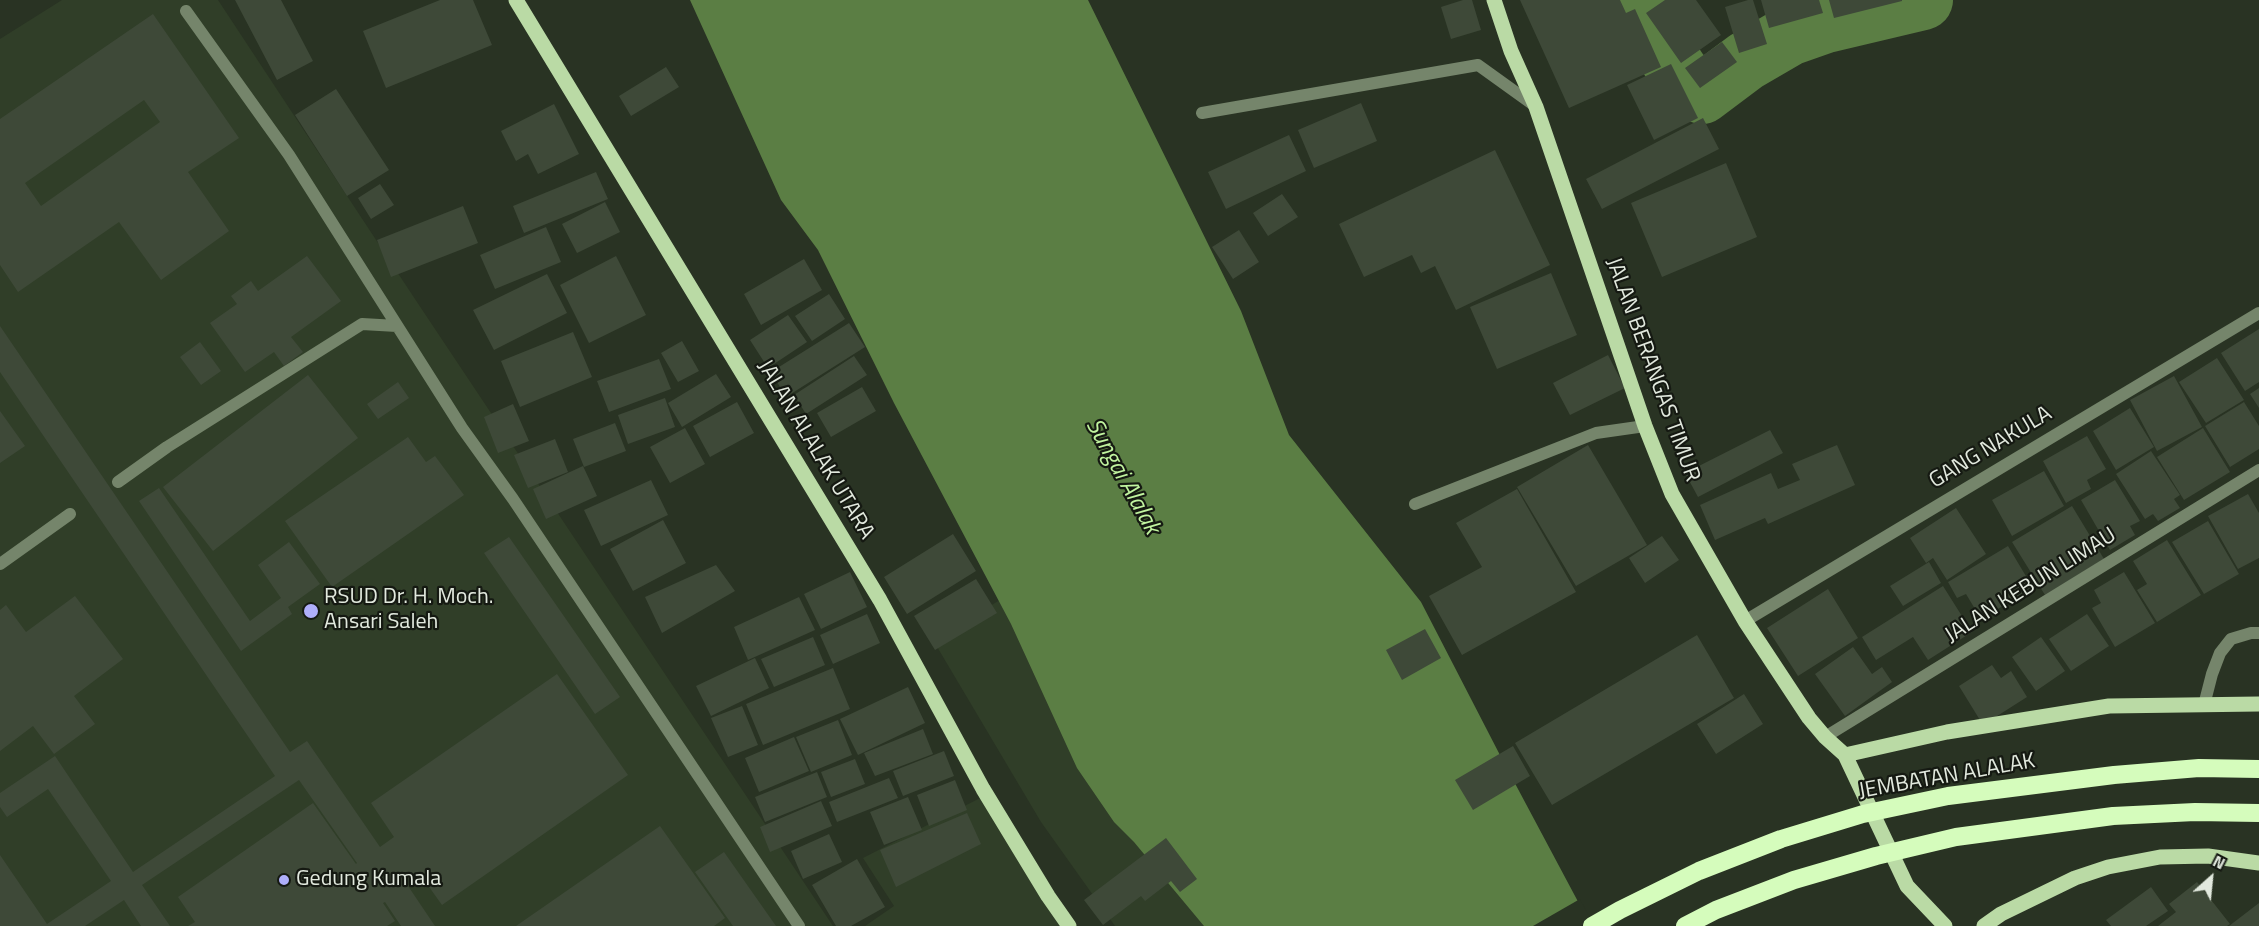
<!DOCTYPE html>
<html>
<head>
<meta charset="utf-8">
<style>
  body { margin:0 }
  #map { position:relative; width:2259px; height:926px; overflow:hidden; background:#293323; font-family:"Titillium Web",sans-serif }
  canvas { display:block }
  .north { position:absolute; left:2181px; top:848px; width:60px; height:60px; -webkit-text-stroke:4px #151912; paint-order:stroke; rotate:27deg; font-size:16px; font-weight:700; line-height:24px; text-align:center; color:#e2e9de }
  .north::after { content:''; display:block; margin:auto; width:21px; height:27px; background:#e2e9de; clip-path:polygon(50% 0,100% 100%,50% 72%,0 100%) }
</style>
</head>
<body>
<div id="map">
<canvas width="2259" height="926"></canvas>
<div class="north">N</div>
</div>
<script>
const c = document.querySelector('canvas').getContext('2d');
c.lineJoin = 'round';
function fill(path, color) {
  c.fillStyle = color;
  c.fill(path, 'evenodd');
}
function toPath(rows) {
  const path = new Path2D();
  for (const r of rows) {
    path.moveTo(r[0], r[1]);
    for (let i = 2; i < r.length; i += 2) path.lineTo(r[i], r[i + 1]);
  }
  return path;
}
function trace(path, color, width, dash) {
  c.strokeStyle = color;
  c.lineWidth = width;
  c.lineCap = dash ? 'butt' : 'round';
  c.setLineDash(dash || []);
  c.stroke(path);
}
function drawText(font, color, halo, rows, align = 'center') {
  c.font = font + ' "Titillium Web",sans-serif';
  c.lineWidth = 4.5;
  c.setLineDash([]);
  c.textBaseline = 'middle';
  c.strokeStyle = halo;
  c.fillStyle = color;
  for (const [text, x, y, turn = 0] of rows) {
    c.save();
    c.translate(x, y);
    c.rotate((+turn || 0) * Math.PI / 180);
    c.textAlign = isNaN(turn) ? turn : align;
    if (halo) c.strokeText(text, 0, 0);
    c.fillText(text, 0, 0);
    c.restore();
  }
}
const built = toPath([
  [62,0,218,0,413,296,833,926,0,926,0,39],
  [1030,582,1248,926,1115,926,1041,822,933,640],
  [982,797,1071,926,865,926,894,906,863,858]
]);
const water = toPath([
  [690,0,1088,0,1241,311,1289,435,1421,602,1502,759,1591,926,1204,926,1134,842,1114,822,1077,768,1011,624,894,403,818,250,781,200]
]);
const pier = toPath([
  [1580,899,1594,926,1533,926]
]);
const river = toPath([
  [1628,0,1636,8,1680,74,1702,94,1746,61,1789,36,1826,23,1923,0]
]);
const building = toPath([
  [235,0,281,0,313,61,277,80],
  [440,0,473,0,492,45,386,88,363,31],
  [1463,0,1472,0,1481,30,1451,39,1441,7],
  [1520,0,1620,0,1626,13,1635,9,1661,67,1569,108],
  [1665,0,1696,0,1721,35,1681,63,1646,13],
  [1748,0,1753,0,1767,44,1739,53,1725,7],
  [1761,0,1819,0,1823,13,1769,28],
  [1829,0,1902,0,1902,1,1834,18],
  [153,14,239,138,188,172,229,231,161,280,119,222,18,292,0,265,0,119],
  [144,100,160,122,41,206,25,183],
  [1722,42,1737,62,1700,88,1685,68],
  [1671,64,1698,118,1654,140,1627,85],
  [666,67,679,87,631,116,619,96],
  [336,89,389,170,347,196,295,115],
  [1361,103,1377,141,1314,168,1298,130],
  [554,104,579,154,538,174,528,154,516,161,501,131],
  [1703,118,1719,149,1602,209,1586,179],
  [1289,135,1306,171,1226,209,1208,172],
  [1495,150,1550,265,1456,310,1435,266,1421,273,1412,255,1364,277,1339,224],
  [1726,163,1757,237,1662,277,1631,203],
  [596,172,608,199,524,233,513,206],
  [380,184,394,205,371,219,358,198],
  [1282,194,1298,217,1268,236,1253,213],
  [605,202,620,232,577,253,562,224],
  [463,206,478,243,391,277,377,240],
  [546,227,561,262,495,289,480,255],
  [1239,230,1259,262,1233,279,1212,247],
  [307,256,341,301,291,337,303,352,284,366,274,352,245,372,210,323,237,304,231,296,251,281,258,291],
  [616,256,646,315,589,343,560,285],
  [804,259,822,290,761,325,744,294],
  [1551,273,1577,335,1497,369,1470,307],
  [547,274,567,313,494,350,473,310],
  [829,294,845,319,812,341,795,316],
  [788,315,807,342,768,368,750,340],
  [849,323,865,347,786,397,771,372],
  [0,326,290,752,307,741,380,847,394,837,371,803,557,674,628,775,442,905,422,877,408,886,435,926,401,926,385,902,383,903,395,921,387,926,188,926,195,922,178,897,313,803,356,864,357,863,299,780,142,885,170,926,141,926,124,900,85,926,0,926,0,855,47,924,111,881,48,789,7,817,0,807,0,793,55,756,133,872,275,776,0,372],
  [2259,329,2259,382,2245,391,2221,353],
  [573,332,592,377,520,407,501,361],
  [682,341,699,371,678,382,661,353],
  [200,342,221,371,201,385,180,357],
  [1608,355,1625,388,1570,415,1553,383],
  [854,356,867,375,806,414,794,395],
  [2217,358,2244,400,2206,423,2179,382],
  [659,359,671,389,609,412,597,381],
  [716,374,731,397,682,427,668,403],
  [308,375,358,438,213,551,163,487],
  [2174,376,2202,427,2157,451,2130,400],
  [398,382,409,398,378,419,367,404],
  [862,387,876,411,831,437,817,413],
  [2259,388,2259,408,2250,394],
  [665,398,675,427,628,444,618,415],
  [737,402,754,433,710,457,693,426],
  [2244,402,2259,426,2259,449,2230,467,2205,426],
  [513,404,529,441,498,453,484,417],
  [2130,408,2154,447,2116,470,2093,431],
  [0,411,25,446,0,463],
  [615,423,626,451,584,467,573,439],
  [685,428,705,464,670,483,650,447],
  [2203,428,2230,472,2184,500,2157,457],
  [1770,430,1783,453,1698,497,1685,473],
  [2087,436,2106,469,2087,480,2091,489,2066,503,2043,461],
  [408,437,426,462,435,456,464,495,332,587,285,521],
  [555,439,568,472,528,488,514,455],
  [1588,445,1647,545,1576,586,1517,487],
  [1837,445,1855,485,1768,524,1765,518,1715,540,1700,505,1771,473,1778,489,1800,480,1792,464],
  [2151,451,2180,495,2174,499,2180,508,2158,521,2153,514,2145,519,2116,474],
  [583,466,597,496,546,519,533,489],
  [2044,471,2064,506,2012,536,1992,500],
  [651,480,668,515,601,546,584,510],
  [2115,480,2140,521,2130,526,2135,535,2110,550,2081,500],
  [159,488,250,621,281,598,258,565,289,542,320,584,288,607,292,614,241,651,139,501],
  [1517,489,1576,592,1462,655,1429,596,1482,567,1456,523],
  [2248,494,2259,513,2259,558,2238,569,2208,516],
  [2072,506,2104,559,2045,595,2012,542],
  [1956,508,1986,554,1947,580,1933,558,1926,563,1910,538],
  [663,520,686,563,633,591,610,549],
  [2208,521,2239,574,2204,594,2172,542],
  [953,534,976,571,907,614,884,577],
  [1662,536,1679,560,1645,583,1629,558],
  [509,537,620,697,595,714,484,553],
  [2167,540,2201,595,2157,622,2137,590,2147,584,2133,561],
  [2008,546,2033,588,1981,619,1966,594,1957,598,1948,582],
  [1929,562,1941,583,1903,606,1890,586],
  [716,565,735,591,662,633,645,597],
  [850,572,867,607,821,629,804,594],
  [2124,572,2155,623,2115,647,2092,608,2101,603,2094,590],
  [976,579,997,613,935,650,914,616],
  [1943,586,1972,632,1928,660,1913,637,1876,660,1862,637],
  [1828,589,1858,638,1798,676,1767,628],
  [75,596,123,659,74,696,95,724,54,754,33,726,0,751,0,610,6,605,26,632],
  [799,597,815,630,748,660,734,627],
  [867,614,880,643,833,664,820,635],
  [2087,614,2109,646,2071,671,2049,639],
  [1425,629,1441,658,1402,680,1386,650],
  [1697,635,1734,698,1552,805,1515,743],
  [813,637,825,665,774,687,761,659],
  [2041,637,2065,671,2036,691,2012,657],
  [1853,647,1872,674,1882,667,1892,682,1845,716,1815,674],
  [755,658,769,688,711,716,696,686],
  [1992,665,2001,678,2011,671,2027,697,1983,725,1959,686],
  [833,668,850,709,763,745,746,704],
  [908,687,925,723,858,755,840,719],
  [1744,694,1763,724,1716,754,1697,724],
  [742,706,758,745,728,757,711,718],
  [838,720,852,755,811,772,796,737],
  [923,729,933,754,875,776,864,753],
  [794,737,809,771,759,792,745,758],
  [1513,746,1530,776,1473,810,1455,780],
  [944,751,954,776,903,796,893,771],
  [855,759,865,784,831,797,821,772],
  [817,772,827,797,765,822,755,797],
  [889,778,898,798,837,822,829,802],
  [955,780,967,810,929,826,917,795],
  [908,797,922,830,884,845,870,812],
  [821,801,832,826,770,852,760,827],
  [967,813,981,844,896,887,880,850],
  [660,826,725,918,714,926,516,926],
  [829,834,842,862,803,879,791,851],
  [1166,838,1197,879,1180,892,1171,881,1145,901,1141,896,1103,925,1084,900],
  [724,852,776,926,733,926,695,872],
  [857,859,885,907,851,926,836,926,812,885],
  [2197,882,2230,924,2227,926,2158,926,2176,912,2169,904],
  [2151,887,2168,911,2146,926,2111,926,2106,920],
  [2259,903,2259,926,2229,926]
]);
const lane = toPath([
  [186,11,289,155,462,428,513,499,799,926],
  [1202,113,1478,65,1535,106],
  [118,482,167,447,362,324,397,326],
  [0,564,70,514],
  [2204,705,2212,674,2220,653,2231,639,2251,633,2259,633]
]);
const street = toPath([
  [1415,504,1596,433,1645,426],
  [1745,621,2259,313],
  [1825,737,2259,470]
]);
const primary = toPath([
  [516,0,880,600,983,789,1048,896,1069,926],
  [1494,0,1511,51,1536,107,1645,426,1672,494,1745,621,1809,718,1825,737,1845,755,1907,886,1945,926],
  [1845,755,1947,732,2109,706,2259,704],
  [1984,926,2001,914,2075,878,2108,867,2160,857,2208,856,2259,863]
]);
const highway = toPath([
  [1592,926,1620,910,1699,871,1781,839,1863,814,1948,796,2114,775,2199,768,2259,769],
  [1685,926,1716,910,1794,880,1876,856,1956,837,2113,816,2195,812,2259,813]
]);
const markers = [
  [311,611,8,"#aeaefa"],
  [284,880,6,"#aeaefa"]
];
const streetNames = [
  ["JALAN BERANGAS TIMUR",1652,370,70],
  ["GANG NAKULA",1991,448,-31],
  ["JALAN ALALAK UTARA",815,450,59],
  ["JALAN KEBUN LIMAU",2031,586,-32],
  ["JEMBATAN ALALAK",1947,777,-10]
];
const poiNames = [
  ["RSUD Dr. H. Moch.",324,598],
  ["Ansari Saleh",324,623],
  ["Gedung Kumala",296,880]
];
const waterNames = [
  ["Sungai Alalak",1122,477,61]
];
fill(built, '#303e28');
fill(water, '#5b7e44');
fill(pier, '#293323');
trace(river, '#5b7e44', 60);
fill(building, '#3e4938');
trace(lane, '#75856b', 12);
trace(street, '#75856b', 12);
trace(primary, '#badaa5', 15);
trace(highway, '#d5fcbc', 18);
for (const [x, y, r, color] of markers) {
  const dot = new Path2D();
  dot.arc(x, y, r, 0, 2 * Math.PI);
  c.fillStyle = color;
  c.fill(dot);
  trace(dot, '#151912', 2);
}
drawText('22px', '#e2e9de', '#151912', streetNames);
drawText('22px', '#e2e9de', '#151912', poiNames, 'left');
drawText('italic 24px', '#c2f5a0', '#151912', waterNames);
</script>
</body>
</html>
